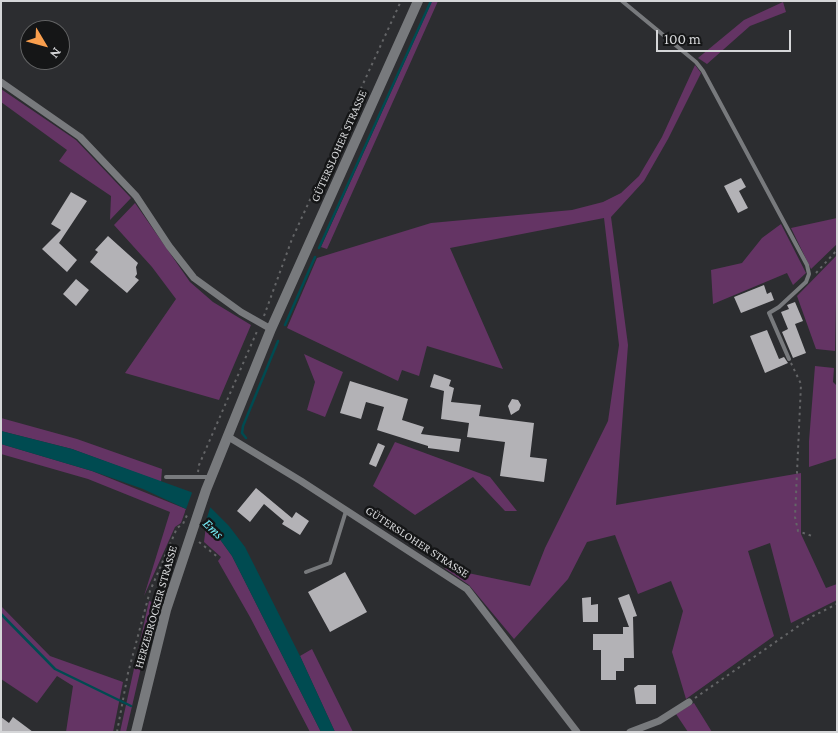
<!DOCTYPE html>
<html>
<head>
<meta charset="utf-8">
<style>
  body { margin:0 }
  #map { position:relative; width:838px; height:733px; overflow:hidden; background:#2c2d30; font-family:"Crimson Pro",serif }
  canvas { display:block }
  .frame { position:absolute; inset:0; border:2px solid #d5d6d8; pointer-events:none }
  .north { position:absolute; left:20px; top:20px; width:50px; height:50px; box-sizing:border-box; background:#151617; border:1px solid #626364; border-radius:50%; rotate:127deg; font-size:14px; font-weight:700; line-height:20px; text-align:center; color:#d5d6d8 }
  .north::after { content:''; display:block; margin:auto; width:18px; height:22px; background:#fa9f4e; clip-path:polygon(50% 0,100% 100%,50% 72%,0 100%) }
  .scale { position:absolute; left:656px; top:30px; width:135px; height:22px; box-sizing:border-box; border:2px solid #d5d6d8; border-top:0; padding-left:6px; font-size:15px; line-height:18px; white-space:nowrap; color:#d5d6d8; -webkit-text-stroke:4px #151617; paint-order:stroke }
</style>
</head>
<body>
<div id="map">
<canvas width="838" height="733"></canvas>
<div class="frame"></div>
<div class="north">N</div>
<div class="scale">100 m</div>
</div>
<script>
const c = document.querySelector('canvas').getContext('2d');
c.lineJoin = 'round';
function fill(path, color) {
  c.fillStyle = color;
  c.fill(path, 'evenodd');
}
function toPath(rows) {
  const path = new Path2D();
  for (const r of rows) {
    path.moveTo(r[0], r[1]);
    for (let i = 2; i < r.length; i += 2) path.lineTo(r[i], r[i + 1]);
  }
  return path;
}
function trace(path, color, width, dash) {
  c.strokeStyle = color;
  c.lineWidth = width;
  c.lineCap = dash ? 'butt' : 'round';
  c.setLineDash(dash || []);
  c.stroke(path);
}
function drawText(font, color, halo, rows, align = 'center') {
  c.font = font + ' "Crimson Pro",serif';
  c.lineWidth = 5;
  c.setLineDash([]);
  c.textBaseline = 'middle';
  c.strokeStyle = halo;
  c.fillStyle = color;
  for (const [text, x, y, turn = 0] of rows) {
    c.save();
    c.translate(x, y);
    c.rotate((+turn || 0) * Math.PI / 180);
    c.textAlign = isNaN(turn) ? turn : align;
    if (halo) c.strokeText(text, 0, 0);
    c.fillText(text, 0, 0);
    c.restore();
  }
}
const green = toPath([
  [432,1,438,1,327,249,321,247],
  [783,2,786,12,750,26,707,64,698,58,744,20],
  [695,65,701,73,668,139,644,181,611,217,628,345,616,505,801,473,801,534,826,588,837,584,837,600,791,623,770,543,748,551,774,636,686,699,672,652,683,611,671,581,638,594,615,535,587,542,568,579,514,639,469,585,444,568,530,586,545,548,608,421,619,345,604,218,450,248,503,369,427,346,419,376,402,370,398,381,287,328,317,258,431,223,572,210,603,202,621,193,639,176,662,137],
  [1,89,76,140,131,198,110,220,111,196,59,161,67,150,1,102],
  [135,203,190,282,213,302,251,325,219,400,125,373,176,299,152,267,114,225],
  [837,218,837,244,811,269,791,228],
  [781,224,806,273,793,285,787,273,713,304,711,270,742,263,762,238],
  [837,255,835,351,816,349,797,296],
  [304,354,343,372,325,417,307,410,315,382],
  [815,366,834,368,833,382,837,386,837,458,809,467,809,441],
  [1,418,77,439,162,469,161,482,72,449,1,431],
  [395,442,490,477,517,511,505,511,473,477,415,515,373,486],
  [1,444,92,471,186,509,181,523,175,527,144,596,170,512,88,479,1,454],
  [206,526,219,538,232,556,321,732,310,732,250,617,218,561,221,557,204,542],
  [149,601,156,603,126,732,120,732],
  [1,606,50,656,123,682,113,732,66,732,73,686,57,676,37,703,1,679],
  [312,649,353,732,335,732,300,656],
  [694,703,712,732,688,732,676,714]
]);
const water = toPath([
  [1,431,72,449,191,492,211,508,229,526,245,547,300,656,335,732,321,732,232,556,219,538,206,526,186,509,143,489,92,471,1,444]
]);
const pier = toPath([
  [193,490,211,505,204,527,185,512]
]);
const stream = toPath([
  [319,248,431,1],
  [285,325,315,257],
  [246,438,242,433,243,426,278,341],
  [1,614,55,669,131,706]
]);
const building = toPath([
  [741,178,746,187,739,191,748,208,738,213,724,186],
  [71,192,87,201,59,243,77,260,67,272,42,249,61,230,51,224],
  [108,236,138,263,136,267,137,274,135,277,139,280,127,293,90,262,98,252,95,250],
  [76,279,89,290,76,306,63,294],
  [764,285,767,294,771,292,774,300,741,313,734,297],
  [795,302,803,321,795,324,806,353,793,358,782,332,788,329,781,312,789,309,787,305],
  [767,330,779,359,784,357,788,363,765,373,750,336],
  [434,374,451,380,449,386,454,388,451,402,481,405,479,416,534,423,530,457,547,459,544,482,500,476,505,442,467,437,469,423,441,419,444,391,430,387],
  [350,381,408,399,402,420,424,427,421,434,461,439,459,452,428,448,428,446,377,430,384,407,366,402,361,419,340,413],
  [512,399,518,400,521,405,519,410,511,415,508,406],
  [378,443,385,446,376,467,369,464],
  [256,488,292,518,296,512,309,521,300,535,282,524,284,521,264,504,250,522,237,511],
  [345,572,367,612,330,632,308,592],
  [629,594,637,616,633,617,634,658,624,658,624,671,616,671,616,680,601,680,601,650,593,650,593,634,623,634,623,627,629,627,618,598],
  [591,597,591,605,598,604,598,622,583,622,582,598],
  [638,685,656,685,656,704,636,704,634,688],
  [1,717,9,723,13,717,33,732,1,732]
]);
const path = toPath([
  [816,273,837,250],
  [264,316,292,239,401,1],
  [791,363,801,384,795,517,798,531,812,536],
  [198,472,199,465,258,329],
  [199,542,219,558],
  [695,698,813,616,837,604],
  [117,732,128,673,150,591,177,528,183,524,188,513]
]);
const lane = toPath([
  [622,1,696,62,703,71,807,265,809,274,806,282,779,307,769,313,789,359],
  [166,477,208,477],
  [306,572,330,563,346,511]
]);
const street = toPath([
  [1,82,80,137,136,196,169,246,194,278,241,312,271,329],
  [227,436,301,481,467,589,577,732],
  [630,732,659,721,689,702]
]);
const secondary = toPath([
  [136,732,166,610,206,490,271,329,418,1]
]);
const streetNames = [
  ["GÜTERSLOHER STRASSE",339,146,-66],
  ["GÜTERSLOHER STRASSE",417,542,33],
  ["HERZEBROCKER STRASSE",156,607,-74]
];
const waterNames = [
  ["Ems",213,529,43]
];
fill(green, '#643464');
fill(water, '#004b51');
fill(pier, '#2c2d30');
trace(stream, '#004b51', 2.5);
fill(building, '#b3b2b6');
trace(path, '#646567', 2, [2.5, 4]);
trace(lane, '#787a7d', 4);
trace(street, '#787a7d', 7);
trace(secondary, '#787a7d', 10);
drawText('12px', '#d5d6d8', '#151617', streetNames);
drawText('italic 14px', '#77f0fc', '#151617', waterNames);
</script>
</body>
</html>
